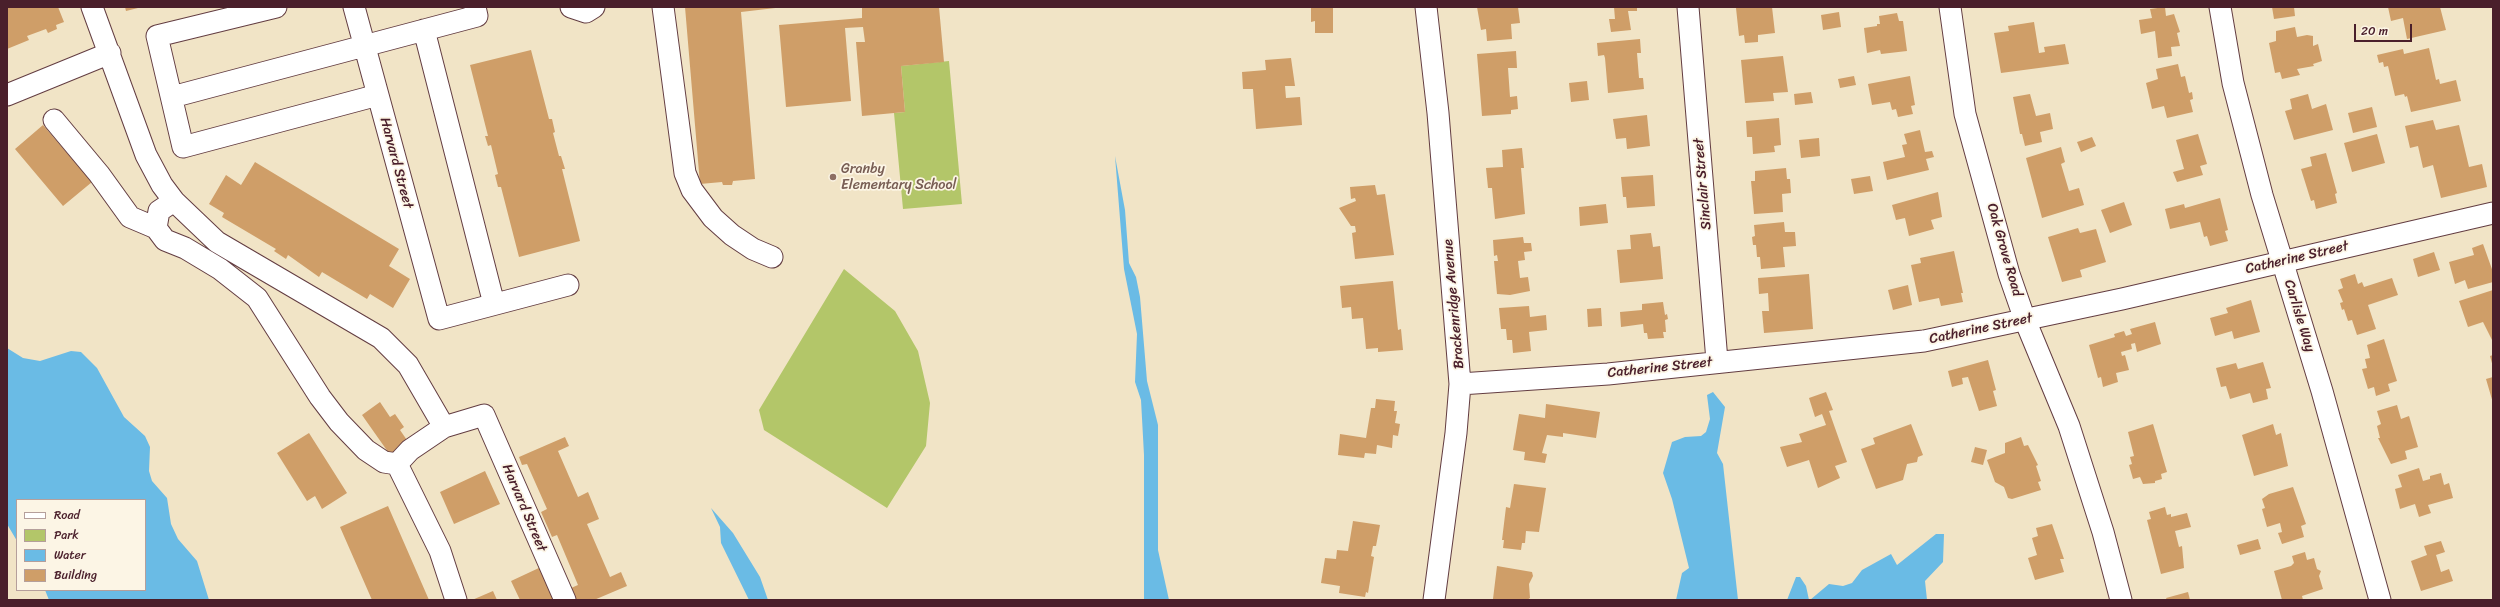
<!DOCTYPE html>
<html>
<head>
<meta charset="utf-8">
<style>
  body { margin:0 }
  #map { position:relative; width:2500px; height:607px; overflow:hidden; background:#f1e4c6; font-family:Sriracha,sans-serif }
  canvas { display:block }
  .frame { position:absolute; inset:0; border:8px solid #4a1f2b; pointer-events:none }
  .legend { position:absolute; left:16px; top:499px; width:130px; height:92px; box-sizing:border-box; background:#fcf5e5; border:1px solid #b59f9b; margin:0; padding:5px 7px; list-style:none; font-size:12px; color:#4a1f2b }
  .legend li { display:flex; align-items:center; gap:8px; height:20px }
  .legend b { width:20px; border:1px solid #b59f9b }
  .scale { position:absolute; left:2354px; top:24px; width:58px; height:18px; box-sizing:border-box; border:2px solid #4a1f2b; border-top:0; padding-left:5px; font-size:12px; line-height:14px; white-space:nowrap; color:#4a1f2b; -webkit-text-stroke:3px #fcf5e5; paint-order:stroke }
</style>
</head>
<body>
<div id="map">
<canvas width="2500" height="607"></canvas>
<div class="frame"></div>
<ul class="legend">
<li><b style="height:5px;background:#fff"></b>Road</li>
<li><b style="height:11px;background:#b3c669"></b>Park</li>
<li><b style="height:11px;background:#6abbe5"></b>Water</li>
<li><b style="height:11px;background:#cf9e68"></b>Building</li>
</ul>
<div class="scale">20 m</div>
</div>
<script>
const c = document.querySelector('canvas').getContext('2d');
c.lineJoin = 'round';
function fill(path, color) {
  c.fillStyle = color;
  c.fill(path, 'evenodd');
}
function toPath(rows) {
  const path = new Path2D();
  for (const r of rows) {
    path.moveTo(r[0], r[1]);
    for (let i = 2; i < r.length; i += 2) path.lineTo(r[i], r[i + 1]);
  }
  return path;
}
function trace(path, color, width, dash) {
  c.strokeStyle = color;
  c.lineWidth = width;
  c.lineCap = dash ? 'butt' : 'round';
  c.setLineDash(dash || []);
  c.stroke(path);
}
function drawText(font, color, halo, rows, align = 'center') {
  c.font = font + ' Sriracha,sans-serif';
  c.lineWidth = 3.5;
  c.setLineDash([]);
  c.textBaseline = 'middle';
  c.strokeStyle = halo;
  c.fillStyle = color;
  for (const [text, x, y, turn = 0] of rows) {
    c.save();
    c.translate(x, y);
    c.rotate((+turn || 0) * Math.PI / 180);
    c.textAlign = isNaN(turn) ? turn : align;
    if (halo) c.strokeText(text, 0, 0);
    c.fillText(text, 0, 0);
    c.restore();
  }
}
const green = toPath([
  [949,61,962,204,903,209,894,113,905,112,901,66],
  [844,269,895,311,918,351,930,403,926,446,887,508,764,430,759,410]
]);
const water = toPath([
  [1115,156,1125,210,1129,263,1136,277,1140,297,1147,381,1158,425,1158,550,1169,600,1144,600,1144,455,1141,400,1135,382,1137,334,1124,269],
  [7,348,23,358,40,361,71,351,81,352,97,368,124,417,145,436,150,447,149,471,152,481,167,498,171,524,178,539,197,561,209,600,49,600,45,590,145,590,145,500,17,500,17,541,7,524],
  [1713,392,1725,407,1717,453,1723,464,1738,600,1676,600,1682,573,1689,568,1672,499,1663,473,1672,442,1685,437,1701,436,1706,432,1710,419,1707,395],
  [711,508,733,533,760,577,768,600,749,600,721,543,720,527],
  [1936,534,1944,534,1943,562,1925,581,1927,600,1810,600,1829,584,1843,586,1852,583,1862,570,1891,554,1897,565],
  [1796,577,1800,577,1806,586,1809,600,1787,600]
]);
const building = toPath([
  [7,7,58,7,64,22,56,25,57,29,48,33,46,29,27,36,29,40,7,49],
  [125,7,138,7,138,8,126,11],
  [685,7,784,7,741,12,755,179,733,181,732,185,723,185,722,182,700,184],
  [862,7,939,7,944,62,901,66,905,112,862,116,856,42,865,42,863,27,845,28,851,101,786,107,779,25,862,18],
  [1311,7,1333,7,1333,33,1315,33,1315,21,1311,22],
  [1477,7,1518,7,1520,23,1511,24,1512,39,1487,41,1486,29,1481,30],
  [1614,7,1637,7,1637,11,1628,11,1631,30,1611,32,1609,19,1615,19],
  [1740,7,1772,7,1775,33,1758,35,1758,42,1745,43,1744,35,1739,36,1736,8],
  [2165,7,2166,16,2174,14,2180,32,2177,33,2180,46,2171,47,2172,56,2158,58,2155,31,2141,34,2139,20,2152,18,2150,9],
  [2272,7,2294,7,2295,16,2274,19],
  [2388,7,2440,7,2446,30,2407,39,2403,18,2391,21],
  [1839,12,1841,27,1823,30,1821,15],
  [1897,13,1899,21,1903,21,1907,51,1881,54,1880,50,1867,53,1864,28,1877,26,1877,24,1880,24,1879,16],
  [2034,22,2039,53,2045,52,2044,47,2065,44,2069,64,2001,73,1994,33,2009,31,2008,26],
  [2295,27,2297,37,2307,35,2313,36,2313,46,2318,44,2322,61,2313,64,2314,66,2297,69,2300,75,2282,79,2280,72,2275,73,2269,43,2276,41,2276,31],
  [1640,39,1641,53,1637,53,1639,78,1643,78,1644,89,1608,93,1605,58,1604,55,1598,56,1597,43],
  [2429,48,2436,80,2439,79,2440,84,2456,80,2461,101,2411,112,2407,96,2405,97,2404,94,2395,96,2388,66,2384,67,2383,62,2379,63,2377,55,2403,49,2404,54],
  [531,50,549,119,552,119,555,132,553,133,559,156,561,156,565,169,562,169,580,241,519,257,501,187,498,187,495,175,498,174,491,145,488,146,485,136,488,136,470,65],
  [1516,51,1517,68,1508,68,1510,97,1517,96,1518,109,1511,110,1511,114,1482,116,1477,54],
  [1783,56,1788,92,1773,93,1774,101,1745,103,1741,60],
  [1291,58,1295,86,1285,86,1286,98,1300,97,1302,125,1256,129,1253,89,1243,89,1242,72,1266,70,1265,60],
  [2178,64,2181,77,2185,76,2189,93,2192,92,2193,99,2190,100,2193,112,2167,118,2164,106,2152,109,2146,83,2158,79,2156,69],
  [1854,76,1856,85,1840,88,1838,79],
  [1910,76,1915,105,1911,106,1913,114,1898,117,1896,109,1892,110,1890,102,1872,105,1868,84],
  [1587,81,1589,100,1571,102,1569,83],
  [1811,92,1813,103,1795,105,1794,94],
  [2030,94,2036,116,2050,113,2053,129,2040,132,2042,142,2025,146,2022,134,2020,134,2013,97],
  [2308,94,2312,109,2326,104,2333,130,2294,140,2285,111,2292,109,2290,99],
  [2372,107,2377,127,2353,133,2348,113],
  [1647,115,1650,146,1627,149,1626,138,1616,139,1613,119],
  [1779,118,1781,145,1774,146,1775,152,1753,154,1752,137,1747,137,1746,121],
  [2433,120,2436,130,2459,125,2469,167,2482,164,2487,187,2441,198,2433,165,2423,168,2418,146,2410,148,2405,126],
  [43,125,92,182,63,206,15,149],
  [1920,130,1925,152,1932,151,1934,157,1926,159,1929,170,1887,180,1883,162,1905,157,1902,145,1907,144,1904,134],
  [2198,134,2207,164,2200,166,2203,175,2177,182,2173,172,2184,169,2176,140],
  [2377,134,2385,163,2352,172,2344,143],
  [2092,137,2096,146,2081,152,2077,142],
  [1819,138,1820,156,1801,158,1799,140],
  [2061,147,2065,162,2061,164,2069,191,2079,188,2084,205,2042,218,2026,158],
  [1522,148,1524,168,1521,168,1525,214,1495,219,1492,188,1488,188,1486,168,1503,167,1502,150],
  [2326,153,2337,193,2335,194,2337,203,2316,209,2314,200,2311,201,2301,169,2312,166,2310,157],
  [255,162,399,249,389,266,410,279,393,308,370,294,367,299,322,272,319,277,288,255,286,259,274,251,276,249,222,217,224,213,209,204,226,175,241,185],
  [1786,168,1787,179,1790,179,1791,193,1782,194,1783,212,1754,214,1751,181,1755,181,1755,171],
  [1653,175,1655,206,1627,208,1626,197,1623,197,1621,177],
  [1870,176,1873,191,1854,194,1851,179],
  [1375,185,1377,195,1385,194,1394,255,1355,259,1352,233,1356,232,1355,226,1351,226,1339,208,1356,201,1355,198,1351,199,1350,187],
  [1938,192,1942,217,1931,220,1934,229,1909,236,1905,218,1896,220,1892,205],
  [2220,198,2228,230,2225,231,2228,241,2210,246,2207,236,2204,237,2200,222,2170,229,2165,209,2184,204,2185,208],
  [2124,202,2132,225,2110,233,2101,210],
  [1606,204,1608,223,1580,226,1579,207],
  [1784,222,1785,232,1795,232,1796,246,1783,247,1785,267,1761,269,1760,257,1757,257,1756,245,1753,245,1752,237,1755,236,1754,225],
  [2078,228,2080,233,2096,229,2106,262,2080,270,2082,277,2062,282,2048,237],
  [1651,233,1653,247,1660,246,1663,279,1620,283,1617,250,1631,249,1630,235],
  [1523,237,1524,243,1531,243,1532,251,1524,252,1525,260,1518,261,1520,278,1528,277,1530,291,1510,295,1497,294,1494,261,1498,261,1497,255,1494,256,1493,240],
  [2483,244,2493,272,2493,282,2468,289,2465,280,2455,284,2449,262,2474,255,2472,248],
  [1954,251,1963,293,1961,293,1963,302,1941,306,1939,298,1919,302,1911,265,1921,263,1920,258],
  [2434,252,2440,270,2418,277,2413,259],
  [1809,274,1813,329,1764,333,1762,311,1769,311,1768,293,1759,294,1758,278],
  [2355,274,2358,284,2362,282,2364,287,2392,278,2398,295,2368,305,2376,329,2357,335,2352,320,2348,321,2344,309,2342,310,2340,303,2343,302,2338,290,2343,288,2340,279],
  [1393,281,1398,330,1401,329,1403,350,1378,352,1378,348,1366,349,1363,318,1352,319,1351,307,1342,308,1340,286],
  [1908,285,1912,305,1893,310,1888,290],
  [2493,290,2493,342,2483,322,2468,327,2459,301],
  [2251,300,2260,332,2234,339,2232,331,2215,336,2210,318,2228,313,2226,308],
  [1663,302,1665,315,1667,314,1668,319,1665,320,1666,332,1663,332,1664,338,1648,339,1647,333,1644,333,1643,324,1621,327,1620,312,1642,310,1642,304],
  [1529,306,1530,317,1546,315,1547,330,1529,332,1531,351,1513,353,1512,340,1507,340,1506,329,1501,329,1499,308],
  [1601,308,1602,326,1588,327,1587,309],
  [2155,322,2161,344,2137,352,2135,343,2131,344,2132,349,2121,352,2122,356,2125,355,2129,370,2116,373,2118,382,2103,387,2101,377,2098,378,2089,345,2115,337,2114,334,2124,331,2126,336,2132,334,2130,329],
  [2384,339,2397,381,2388,384,2390,391,2376,396,2374,387,2368,389,2362,369,2367,368,2365,359,2370,358,2367,345],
  [2493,355,2493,367,2490,356],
  [1988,360,1996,390,1993,391,1997,406,1979,411,1968,377,1962,378,1963,384,1952,387,1948,371],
  [2263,362,2271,388,2266,389,2268,399,2253,403,2250,393,2230,399,2226,386,2221,387,2216,368,2236,363,2238,369],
  [2493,377,2493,403,2486,379],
  [1826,392,1833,410,1829,411,1847,462,1835,466,1840,478,1818,488,1809,460,1787,467,1780,447,1802,442,1799,434,1826,425,1822,414,1815,417,1809,398],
  [1376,399,1395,401,1394,411,1397,411,1395,423,1400,424,1398,436,1393,435,1392,448,1377,445,1376,454,1365,453,1364,458,1338,455,1340,434,1366,438,1371,408,1375,408],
  [380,402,390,417,395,414,404,427,400,430,411,446,393,459,362,415],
  [1546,404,1600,412,1596,438,1563,433,1563,437,1547,435,1542,453,1547,454,1545,463,1524,460,1525,452,1513,450,1519,414,1545,418],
  [2397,405,2401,419,2409,416,2418,447,2405,451,2407,459,2391,464,2378,438,2380,438,2377,426,2381,424,2377,411],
  [1911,424,1923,455,1918,457,1917,462,1907,464,1903,480,1876,489,1861,449,1875,444,1873,438],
  [2153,424,2167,472,2161,474,2162,479,2155,481,2155,483,2143,484,2140,477,2133,479,2129,465,2132,464,2130,457,2134,456,2128,432],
  [2273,424,2276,435,2281,433,2288,466,2254,476,2242,435],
  [309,433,347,493,322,509,315,496,307,501,277,453],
  [565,437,569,446,558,451,578,497,588,492,599,519,587,524,610,577,621,572,627,586,594,600,576,600,571,588,578,585,557,535,552,537,541,512,547,509,527,464,522,465,519,457],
  [2021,437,2024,446,2028,445,2038,465,2036,466,2041,481,2038,482,2041,490,2012,499,2008,498,2004,487,1995,482,1987,460,2005,453,2005,443],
  [1975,447,1987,450,1983,465,1971,462],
  [2419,468,2423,481,2430,479,2430,476,2441,473,2444,485,2449,483,2453,498,2428,505,2431,513,2419,517,2415,504,2400,509,2395,489,2402,487,2398,475],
  [485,471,500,504,454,524,440,492],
  [1514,484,1546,488,1539,532,1526,531,1525,543,1522,543,1521,550,1503,548,1504,540,1502,540,1506,507,1510,508],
  [2293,487,2306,524,2301,526,2304,537,2282,544,2278,533,2282,532,2280,523,2267,527,2262,509,2265,508,2262,499,2269,494],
  [388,506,429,600,372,600,340,527],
  [2165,507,2167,515,2171,514,2171,517,2187,513,2191,527,2175,531,2179,547,2182,546,2184,568,2161,574,2147,520,2151,519,2149,512],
  [1353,521,1380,525,1376,546,1373,546,1371,556,1374,557,1368,593,1366,592,1365,597,1339,593,1340,586,1321,583,1325,558,1336,559,1337,550,1348,551],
  [2052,524,2064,559,2060,559,2064,572,2035,580,2028,558,2037,555,2032,538,2038,536,2036,528],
  [2258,539,2261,549,2240,555,2237,545],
  [2441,541,2445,552,2436,555,2441,572,2449,569,2453,581,2421,591,2411,561,2427,555,2424,546],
  [2305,552,2307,560,2314,558,2317,569,2321,571,2319,576,2323,589,2302,596,2303,600,2282,600,2274,571,2291,566,2294,563,2292,556],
  [1497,566,1532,572,1533,576,1529,584,1530,598,1527,600,1493,599],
  [541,567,557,600,520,600,511,581],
  [493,591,497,600,472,600],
  [2188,592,2190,600,2167,600,2166,598]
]);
const minor = toPath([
  [92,7,146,155,162,185,174,201,217,242,381,338,408,365,444,427,484,415,565,600],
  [276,7,157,36,183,147,378,95],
  [354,7,439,319,568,285],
  [571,7,586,12,594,7],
  [663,7,685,173,692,190,713,218,732,235,753,249,772,257],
  [1426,7,1438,113,1460,384,1456,433,1434,600],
  [1688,7,1717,361],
  [1950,7,1965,114,2009,274,2025,320,2069,426,2103,532,2121,600],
  [2220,7,2233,83,2262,195,2322,391,2380,600],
  [424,30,494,304],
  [7,95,110,53],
  [172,97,477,16,475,7],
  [54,120,99,174,130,217,156,228],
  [174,201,159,211,156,228,165,240,185,248,220,269,257,298,320,397,339,422,366,450,384,462,397,464],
  [1460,384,1608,374,1924,341,2122,299,2493,213],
  [444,427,410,450,397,464,440,551,456,600]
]);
const markers = [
  [833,177,4,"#8d6e63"]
];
const streetNames = [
  ["Harvard Street",396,163,75],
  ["Sinclair Street",1703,184,-95],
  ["Oak Grove Road",2004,250,74],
  ["Catherine Street",2297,258,-13],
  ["Brackenridge Avenue",1454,304,-95],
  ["Carlisle Way",2299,316,73],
  ["Catherine Street",1981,329,-12],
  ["Catherine Street",1660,368,-6],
  ["Harvard Street",524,508,67]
];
const educationNames = [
  ["Granby",841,169],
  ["Elementary School",841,185]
];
fill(green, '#b3c669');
fill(water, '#6abbe5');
fill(building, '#cf9e68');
trace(minor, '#633d42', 23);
trace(minor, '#fff', 21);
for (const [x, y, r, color] of markers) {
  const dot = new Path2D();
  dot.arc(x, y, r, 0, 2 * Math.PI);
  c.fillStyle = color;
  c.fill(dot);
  trace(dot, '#fcf5e5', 1.5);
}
drawText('14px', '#4a1f2b', '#fcf5e5', streetNames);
drawText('14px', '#785e54', '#fcf5e5', educationNames, 'left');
</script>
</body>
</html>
